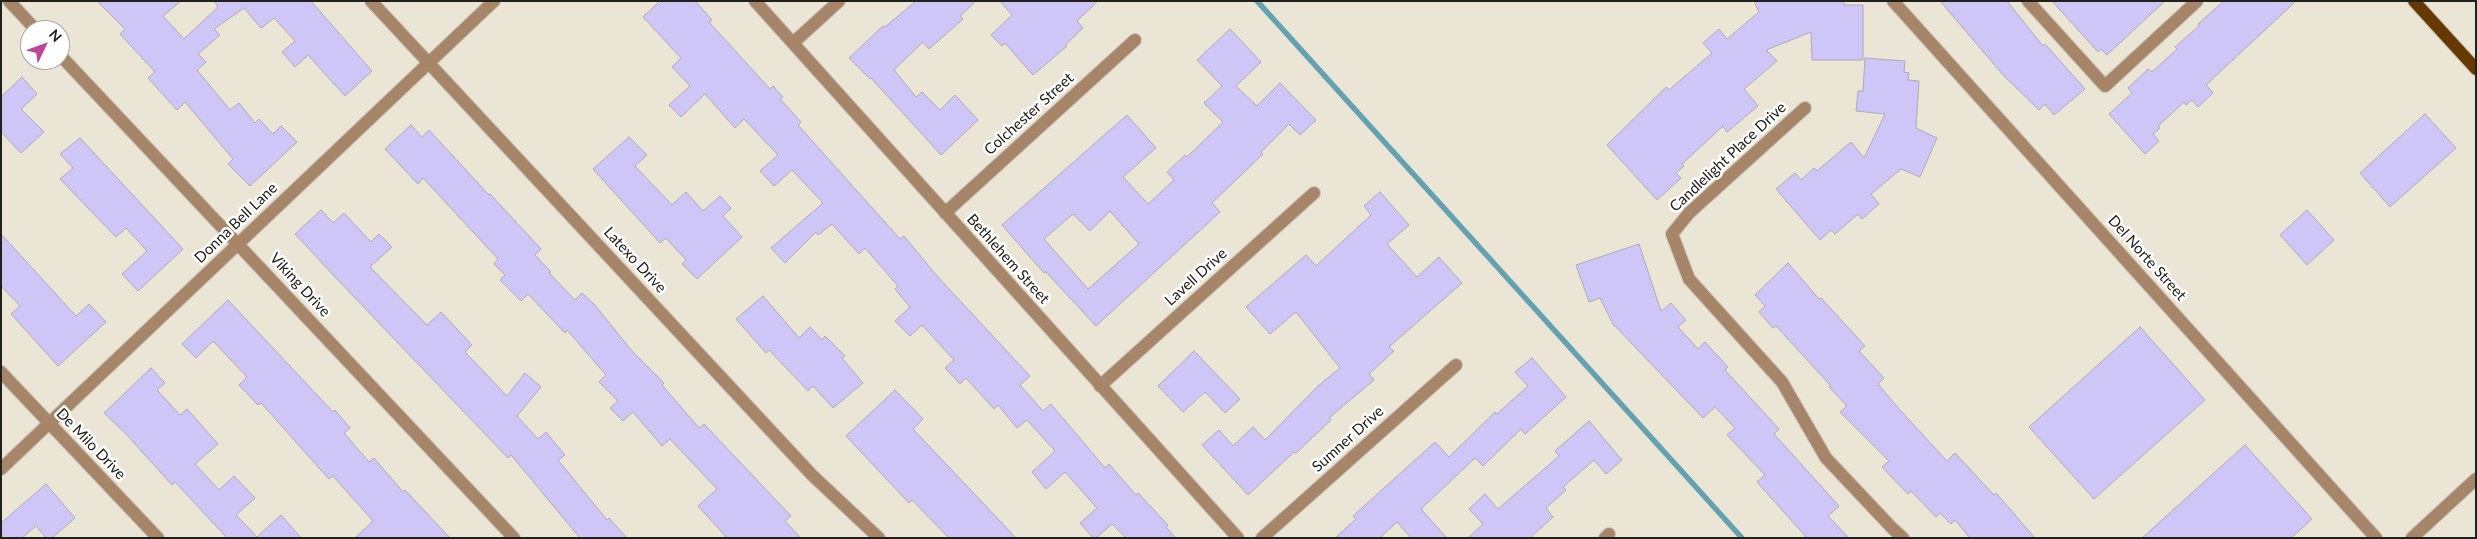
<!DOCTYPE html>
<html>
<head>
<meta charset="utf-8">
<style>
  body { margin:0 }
  #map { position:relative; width:2477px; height:539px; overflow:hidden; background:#ebe5d5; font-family:Lato,sans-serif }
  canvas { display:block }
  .frame { position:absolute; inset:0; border:2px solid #22201a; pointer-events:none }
  .north { position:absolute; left:20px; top:20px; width:50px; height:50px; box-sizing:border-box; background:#fff; border:1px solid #a7a6a3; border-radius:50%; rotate:48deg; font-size:14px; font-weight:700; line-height:20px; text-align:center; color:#22201a }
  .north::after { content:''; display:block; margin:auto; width:18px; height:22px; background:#be4599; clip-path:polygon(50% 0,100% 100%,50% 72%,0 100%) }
</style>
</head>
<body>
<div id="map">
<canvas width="2477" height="539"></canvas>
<div class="frame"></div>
<div class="north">N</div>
</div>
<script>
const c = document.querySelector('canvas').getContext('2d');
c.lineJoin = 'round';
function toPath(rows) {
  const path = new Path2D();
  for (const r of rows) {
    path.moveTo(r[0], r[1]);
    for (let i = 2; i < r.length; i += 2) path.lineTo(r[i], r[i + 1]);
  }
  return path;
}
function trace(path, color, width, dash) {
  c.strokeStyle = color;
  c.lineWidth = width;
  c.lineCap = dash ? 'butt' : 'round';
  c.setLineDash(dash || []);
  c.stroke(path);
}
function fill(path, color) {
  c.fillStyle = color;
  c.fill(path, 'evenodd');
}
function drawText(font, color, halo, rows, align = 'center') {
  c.font = font + ' Lato,sans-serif';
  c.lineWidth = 5;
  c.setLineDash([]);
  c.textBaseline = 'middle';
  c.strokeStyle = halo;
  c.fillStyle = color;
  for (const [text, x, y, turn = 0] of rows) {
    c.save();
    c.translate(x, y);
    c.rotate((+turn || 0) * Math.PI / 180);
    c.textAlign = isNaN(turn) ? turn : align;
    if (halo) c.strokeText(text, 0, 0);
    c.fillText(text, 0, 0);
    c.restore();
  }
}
const stream = toPath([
  [1257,1,1742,538]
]);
const building = toPath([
  [97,1,181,1,163,16,184,39,218,7,214,1,311,1,372,71,345,96,308,55,295,67,282,52,295,41,274,18,261,28,244,8,214,29,220,35,198,54,206,62,197,70,230,110,239,103,255,123,259,119,273,134,281,126,297,142,250,186,228,164,233,159,185,102,177,110,148,78,155,72,120,34,125,29,97,1],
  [660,1,695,1,712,20,709,22,770,89,773,86,783,97,780,99,801,122,798,125,900,239,904,236,937,276,1030,376,1020,385,1043,411,1051,404,1105,468,1109,464,1136,495,1138,493,1168,525,1166,527,1176,538,1126,538,1112,524,1096,538,1093,538,1080,523,1097,508,1065,472,1046,489,1032,472,1055,451,1027,420,1017,428,998,405,994,409,966,378,960,384,945,368,954,360,922,325,910,336,895,321,910,307,895,289,898,286,865,248,859,254,832,224,818,235,816,232,785,263,771,248,823,203,792,170,774,186,760,171,778,155,744,119,735,128,705,94,681,117,669,105,690,86,672,67,681,58,643,17,660,1],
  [916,1,976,1,960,16,963,19,929,49,923,42,894,70,916,97,922,92,940,110,955,95,978,120,941,155,871,78,870,79,849,58,883,26,885,27,916,1],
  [1000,1,1098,1,1077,21,1083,28,1065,45,1067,46,1033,75,1005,43,1002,46,991,35,1012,15,1000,1],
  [1754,1,1844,1,1844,5,1863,5,1863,60,1812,60,1811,32,1766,50,1777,61,1744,89,1758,106,1727,132,1723,126,1682,164,1684,166,1676,173,1681,178,1657,200,1607,145,1666,87,1669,90,1712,53,1703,43,1719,29,1727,39,1759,12,1754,1],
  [1940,1,2007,1,2043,46,2045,44,2085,89,2054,115,2045,104,2039,110,2004,76,1940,1],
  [2052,1,2165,1,2107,55,2101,49,2098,52,2052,1],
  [2224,1,2296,1,2206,85,2213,93,2198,107,2192,100,2186,105,2184,102,2158,126,2160,128,2153,134,2159,141,2145,154,2109,114,2132,93,2128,88,2148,69,2152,72,2177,49,2175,47,2199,26,2198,24,2224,1],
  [1230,29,1261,62,1236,86,1257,106,1280,83,1316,120,1300,135,1289,124,1261,152,1263,154,1212,203,1220,212,1096,326,1046,272,1044,273,1002,225,1127,115,1156,148,1123,177,1148,204,1174,180,1167,172,1185,155,1187,157,1223,122,1204,103,1222,86,1197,60,1230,29],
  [1110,211,1139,244,1088,289,1044,239,1073,214,1090,231,1110,211],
  [1865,58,1905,61,1904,72,1909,73,1908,80,1919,81,1916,128,1937,138,1920,177,1901,169,1871,194,1879,204,1862,219,1858,214,1835,234,1831,230,1820,240,1776,189,1795,173,1801,180,1814,168,1817,171,1851,142,1864,158,1885,114,1856,111,1858,91,1863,91,1865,58],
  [22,77,37,94,21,109,44,132,21,153,1,132,1,97,22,77],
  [2425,114,2456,148,2390,207,2360,173,2425,114],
  [411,125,422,137,429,130,489,195,490,194,541,249,535,255,551,272,549,273,575,300,582,293,594,304,632,351,664,383,662,385,699,428,704,424,791,516,785,521,801,538,727,538,698,506,717,489,670,439,662,446,633,412,623,421,610,408,618,401,599,382,606,375,567,330,565,333,528,294,521,301,500,280,505,275,494,264,498,259,423,178,418,184,385,149,411,125],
  [629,137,647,155,635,166,672,205,686,192,703,211,720,196,731,208,723,216,742,237,697,279,682,264,686,260,666,238,660,243,593,169,629,137],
  [80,138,183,249,138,291,122,274,147,251,126,228,116,237,60,179,73,168,60,154,80,138],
  [1380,192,1409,225,1387,244,1417,277,1439,257,1462,283,1389,347,1394,351,1369,374,1374,380,1329,418,1331,420,1296,453,1294,452,1248,495,1202,445,1219,430,1233,446,1253,427,1265,440,1318,386,1340,368,1296,312,1270,334,1246,307,1306,255,1316,266,1371,215,1364,206,1380,192],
  [321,210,333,223,344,213,371,242,379,234,392,247,370,267,427,325,441,312,472,345,465,352,507,396,525,373,541,387,517,416,538,439,546,432,565,455,558,460,607,520,609,518,627,538,580,538,511,455,508,458,334,276,295,234,321,210],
  [2307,210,2334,240,2307,265,2280,235,2307,210],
  [1,234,76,316,89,304,106,322,58,366,11,314,20,306,1,286,1,234],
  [1639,244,1661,311,1671,303,1686,320,1678,327,1698,349,1705,342,1728,367,1725,370,1779,429,1774,434,1839,506,1828,516,1849,538,1807,538,1757,482,1765,475,1727,435,1735,428,1715,407,1703,418,1613,324,1600,298,1589,302,1576,265,1639,244],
  [1788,263,1819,299,1821,298,1865,346,1859,351,1884,378,1878,384,1899,409,1947,461,1955,453,1994,495,1996,493,2035,538,1970,538,1955,520,1951,524,1940,513,1936,517,1911,491,1908,494,1882,467,1889,461,1840,412,1847,406,1829,387,1831,386,1776,326,1773,328,1759,312,1765,306,1755,295,1788,263],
  [763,296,799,338,810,327,822,340,825,336,845,356,842,358,863,383,833,408,813,386,808,391,769,350,766,353,736,319,763,296],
  [228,300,333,412,335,410,350,428,344,433,369,462,374,458,403,492,405,490,450,538,355,538,373,521,333,476,329,479,261,403,258,405,239,385,247,377,213,341,196,358,182,344,228,300],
  [2140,327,2205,400,2094,499,2029,427,2140,327],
  [1194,351,1240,399,1225,413,1205,392,1183,412,1158,386,1194,351],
  [1532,358,1566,397,1525,434,1521,429,1483,466,1475,458,1421,509,1447,538,1411,538,1397,522,1380,538,1335,538,1356,519,1353,516,1435,442,1449,457,1495,412,1497,414,1528,386,1515,372,1532,358],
  [151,368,165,383,157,390,180,415,187,409,218,444,195,464,219,490,234,476,255,498,236,515,257,537,281,515,301,538,227,538,175,482,172,485,126,434,104,413,151,368],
  [895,390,923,419,913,429,1016,538,949,538,912,500,909,503,846,436,895,390],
  [1589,421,1622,460,1606,474,1594,460,1563,487,1566,490,1546,508,1553,517,1530,538,1468,538,1483,524,1469,509,1485,494,1498,509,1559,456,1555,451,1589,421],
  [2245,445,2312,519,2291,538,2142,538,2245,445],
  [46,484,75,518,52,538,46,538,36,526,22,538,1,538,1,523,46,484]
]);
const minor = toPath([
  [9,1,36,30],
  [371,1,812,475,879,538],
  [755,1,1238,538],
  [1893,1,2376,538],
  [2028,1,2105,86,2197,1],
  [793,43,839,1],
  [60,55,514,538],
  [1805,108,1689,213,1672,234,1689,279,1782,382,1826,458,1893,529,1903,538],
  [945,213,1135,40],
  [1,372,158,538],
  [1100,386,1314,193],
  [1,469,494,1],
  [1262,538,1456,365],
  [1605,538,1609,534],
  [2412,538,2476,479]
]);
const major = toPath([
  [2414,1,2476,69]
]);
const streetNames = [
  ["Colchester Street",1029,114,-42],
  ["Candlelight Place Drive",1728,157,-43],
  ["Donna Bell Lane",236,223,-44],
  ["Del Norte Street",2147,258,48],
  ["Bethlehem Street",1008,259,48],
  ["Latexo Drive",635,260,47],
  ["Lavell Drive",1196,277,-42],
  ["Viking Drive",300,285,47],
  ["Sumner Drive",1348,439,-42],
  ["De Milo Drive",91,444,46]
];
trace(stream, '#64a2b2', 5.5);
fill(building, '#cdc6f7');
trace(building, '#acaaba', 1);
trace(minor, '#c7c2b3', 14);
trace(major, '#c7c2b3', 14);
trace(minor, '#a68568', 12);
trace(major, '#663903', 12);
drawText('15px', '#22201a', '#fff', streetNames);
</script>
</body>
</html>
